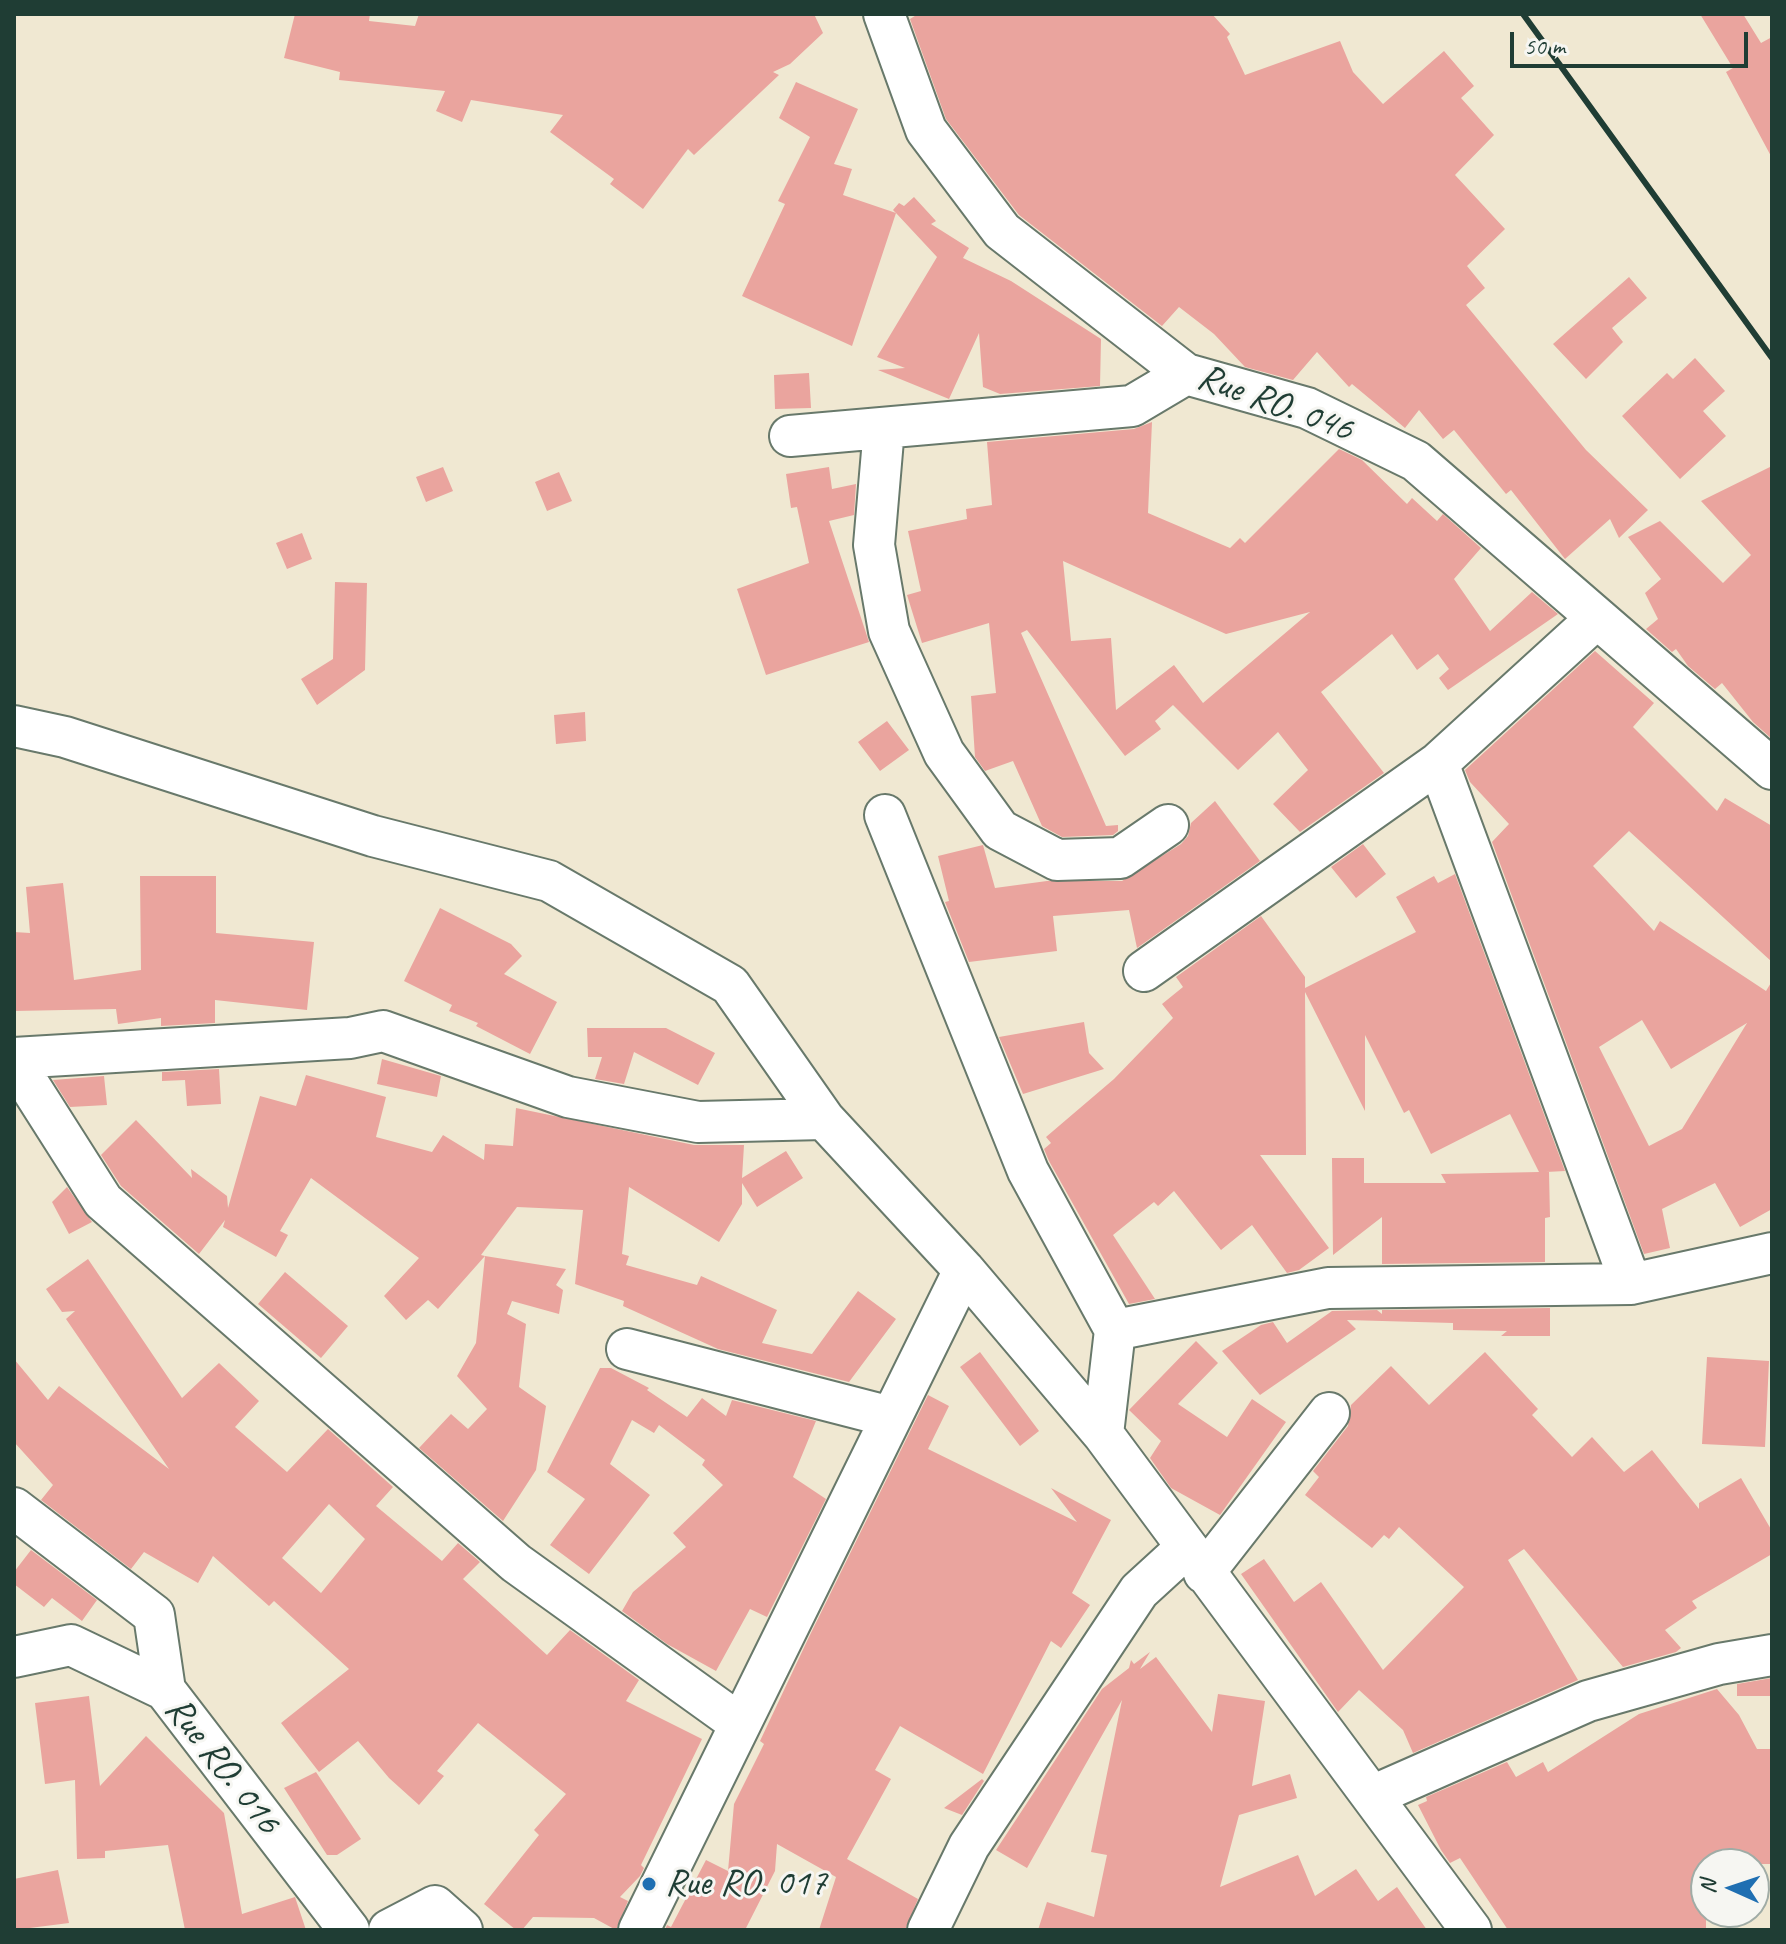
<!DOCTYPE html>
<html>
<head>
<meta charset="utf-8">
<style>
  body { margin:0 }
  #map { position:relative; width:1786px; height:1944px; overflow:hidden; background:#f0e8d2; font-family:Caveat,sans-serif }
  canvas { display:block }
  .frame { position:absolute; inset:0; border:16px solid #1f3d34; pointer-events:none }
  .north { position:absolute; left:1690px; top:1848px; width:80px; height:80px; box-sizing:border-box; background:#f6f6f2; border:2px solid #a0aca6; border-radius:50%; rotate:273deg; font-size:22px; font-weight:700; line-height:32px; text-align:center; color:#1f3d34 }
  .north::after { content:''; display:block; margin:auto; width:28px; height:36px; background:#1f6fb2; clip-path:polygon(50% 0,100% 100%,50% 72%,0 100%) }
  .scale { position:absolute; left:1510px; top:32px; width:238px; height:36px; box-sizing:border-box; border:4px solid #1f3d34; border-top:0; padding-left:10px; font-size:24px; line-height:28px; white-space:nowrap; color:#1f3d34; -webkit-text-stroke:6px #f6f6f2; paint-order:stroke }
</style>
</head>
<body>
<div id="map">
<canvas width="1786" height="1944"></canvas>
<div class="frame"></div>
<div class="north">N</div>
<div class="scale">50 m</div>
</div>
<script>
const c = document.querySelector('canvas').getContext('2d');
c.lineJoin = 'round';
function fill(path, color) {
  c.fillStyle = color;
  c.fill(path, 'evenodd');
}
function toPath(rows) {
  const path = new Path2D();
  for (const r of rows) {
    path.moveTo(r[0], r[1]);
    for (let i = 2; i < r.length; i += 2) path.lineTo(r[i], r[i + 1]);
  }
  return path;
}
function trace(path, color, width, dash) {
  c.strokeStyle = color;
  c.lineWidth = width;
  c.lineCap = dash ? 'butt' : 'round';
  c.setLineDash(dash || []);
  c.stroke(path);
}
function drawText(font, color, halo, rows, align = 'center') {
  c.font = font + ' Caveat,sans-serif';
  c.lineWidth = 6;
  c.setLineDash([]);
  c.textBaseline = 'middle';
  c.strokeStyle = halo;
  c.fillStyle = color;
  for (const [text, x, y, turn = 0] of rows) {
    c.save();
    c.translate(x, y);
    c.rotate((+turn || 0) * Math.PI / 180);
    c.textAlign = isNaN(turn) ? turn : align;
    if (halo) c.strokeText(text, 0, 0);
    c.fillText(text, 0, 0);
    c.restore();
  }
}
const building = toPath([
  [295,14,370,14,369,21,415,26,419,14,814,14,823,33,790,64,773,72,779,75,694,155,688,149,643,209,610,184,614,179,550,132,563,115,471,100,462,122,436,111,445,91,339,80,340,72,284,58],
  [918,14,1212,14,1230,34,1227,37,1245,75,1340,41,1353,72,1383,104,1444,51,1474,86,1461,98,1494,135,1455,175,1505,229,1467,266,1485,288,1466,305,1586,450,1648,510,1619,538,1610,519,1565,559,1511,490,1506,494,1454,430,1443,439,1419,410,1405,428,1352,384,1349,387,1317,352,1293,380,1245,367,1214,334,1179,307,1162,326,1019,215,946,119,910,19],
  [1700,14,1743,14,1761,43,1772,37,1772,158,1726,72,1733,68],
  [796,82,858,109,834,164,852,169,843,195,896,213,893,210,899,203,904,206,914,197,936,221,931,224,969,248,963,258,1011,281,1101,339,1100,386,1000,394,983,387,979,333,949,399,878,370,905,368,877,357,937,257,896,213,852,346,742,296,785,204,778,201,810,137,779,118],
  [1629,277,1647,298,1612,328,1623,342,1586,379,1553,344],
  [1695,358,1725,391,1703,411,1726,436,1680,479,1622,416,1667,373,1673,379],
  [809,373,811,408,775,409,774,375],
  [1152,422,1148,513,1230,548,1240,538,1245,543,1339,449,1362,460,1407,504,1412,498,1437,521,1443,514,1481,548,1454,579,1490,631,1532,592,1558,614,1448,690,1439,678,1449,669,1438,654,1417,670,1392,634,1321,692,1384,773,1300,832,1273,804,1308,770,1278,732,1238,770,1173,705,1155,721,1161,729,1125,756,1027,630,1021,633,1106,826,1118,825,1118,831,1113,835,1062,837,1042,826,1013,761,985,771,975,757,971,696,996,693,989,623,922,643,907,595,921,591,908,531,967,519,966,509,992,505,987,442,1134,429],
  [1063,561,1226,634,1310,612,1203,703,1174,665,1116,710,1111,638,1071,641],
  [1772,466,1772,739,1753,722,1722,683,1715,689,1688,666,1676,649,1672,652,1646,629,1658,619,1645,593,1661,579,1628,537,1660,521,1723,583,1751,555,1701,501],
  [443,467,453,491,426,502,416,477],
  [829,467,832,489,856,484,854,515,829,521,869,642,766,675,737,589,809,563,797,507,791,508,786,474],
  [559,472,572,501,547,511,535,482],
  [302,533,312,559,287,569,276,543],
  [335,582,367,583,365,670,317,705,301,679,333,659],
  [1595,651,1654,703,1633,727,1717,811,1725,798,1772,826,1772,962,1629,831,1593,866,1654,931,1660,921,1766,991,1772,981,1772,1209,1740,1227,1715,1183,1662,1209,1670,1248,1644,1254,1492,842,1509,824,1470,782,1465,770],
  [1642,1020,1671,1069,1747,1023,1682,1129,1649,1146,1599,1047],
  [585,712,586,741,556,744,554,715],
  [887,721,909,750,880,771,858,742],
  [1215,801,1260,861,1137,948,1129,910,1053,916,1057,951,969,962,945,902,949,901,938,856,983,845,995,888,1047,881,1122,881,1181,844,1188,836,1191,823],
  [1363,844,1386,874,1356,898,1331,867],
  [1455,874,1565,1171,1546,1172,1549,1172,1550,1217,1545,1218,1545,1262,1382,1264,1382,1217,1333,1255,1332,1158,1364,1158,1364,1183,1446,1183,1441,1174,1539,1172,1510,1114,1431,1154,1409,1110,1404,1113,1365,1035,1365,1111,1305,992,1306,1155,1260,1155,1329,1248,1299,1270,1287,1273,1252,1225,1221,1250,1174,1191,1158,1206,1154,1202,1113,1235,1155,1299,1129,1304,1049,1161,1044,1149,1051,1143,1046,1137,1114,1079,1173,1018,1162,1004,1183,987,1176,977,1261,916,1305,977,1305,988,1416,932,1396,897,1434,876,1438,883],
  [140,876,216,876,216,933,314,942,307,1010,215,1000,215,1023,161,1026,161,1018,118,1024,116,1009,14,1011,14,932,30,933,26,887,63,883,74,980,141,970],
  [440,908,511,944,522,956,504,974,557,1002,530,1054,476,1026,478,1023,449,1011,452,1005,404,981],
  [1084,1022,1089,1053,1104,1069,1023,1094,999,1037],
  [587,1028,666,1028,715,1053,698,1085,634,1052,624,1084,595,1079,602,1057,588,1057],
  [382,1059,441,1076,437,1097,377,1084],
  [219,1069,221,1104,187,1106,185,1080,162,1081,162,1072],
  [306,1075,386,1097,376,1137,432,1152,443,1135,484,1160,485,1144,513,1146,516,1108,694,1145,744,1145,742,1178,786,1151,803,1178,757,1207,742,1183,742,1204,719,1242,629,1187,622,1254,629,1256,626,1265,697,1285,701,1276,777,1310,762,1343,812,1354,858,1291,896,1319,849,1382,718,1349,623,1306,624,1301,575,1284,583,1210,517,1207,481,1255,485,1256,438,1309,428,1300,406,1320,384,1296,419,1258,311,1178,280,1231,288,1235,276,1257,223,1227,225,1220,199,1254,121,1186,101,1155,136,1120,192,1178,191,1169,227,1196,228,1208,260,1096,296,1106],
  [104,1076,107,1105,70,1107,53,1080],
  [67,1187,92,1222,69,1234,52,1202],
  [485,1256,566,1269,556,1285,563,1290,559,1314,512,1301,507,1314,526,1324,519,1387,546,1406,536,1470,503,1521,419,1448,451,1414,468,1429,487,1409,457,1376,476,1343],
  [88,1259,182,1398,219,1363,259,1401,235,1427,287,1472,328,1429,393,1487,376,1506,442,1561,458,1543,480,1562,463,1579,547,1655,570,1630,639,1680,626,1701,702,1739,641,1865,644,1868,640,1876,620,1897,628,1901,616,1930,594,1918,533,1917,522,1930,516,1930,484,1904,539,1835,534,1830,566,1794,478,1723,437,1771,444,1776,419,1805,389,1778,358,1741,319,1772,281,1723,349,1669,274,1601,269,1606,213,1556,198,1583,144,1552,131,1569,41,1500,53,1485,14,1442,14,1359,48,1400,59,1386,169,1469,66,1319,75,1311,62,1312,46,1289],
  [329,1504,365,1539,321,1593,282,1558],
  [285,1272,348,1326,321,1358,258,1304],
  [1550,1308,1550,1336,1501,1336,1507,1331,1453,1330,1453,1323,1347,1320,1356,1329,1260,1395,1222,1351,1261,1325,1273,1322,1287,1343,1332,1311,1377,1310,1382,1314,1382,1310],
  [1196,1341,1218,1363,1178,1404,1227,1437,1252,1399,1286,1422,1220,1515,1171,1488,1150,1458,1161,1441,1129,1410],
  [980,1352,1039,1431,1020,1446,960,1367],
  [1485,1352,1538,1409,1532,1415,1572,1457,1592,1437,1624,1472,1652,1450,1699,1509,1699,1503,1741,1478,1772,1531,1772,1554,1692,1601,1697,1608,1665,1630,1681,1648,1676,1652,1623,1667,1524,1549,1508,1560,1578,1680,1413,1753,1403,1730,1359,1690,1338,1712,1241,1574,1264,1559,1294,1602,1321,1582,1383,1670,1464,1587,1399,1527,1389,1539,1384,1535,1372,1548,1305,1495,1319,1477,1313,1471,1348,1426,1351,1405,1391,1366,1429,1405],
  [1707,1357,1769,1361,1765,1447,1702,1444],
  [600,1368,611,1368,649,1388,647,1390,687,1417,702,1398,726,1416,732,1400,816,1421,793,1477,826,1499,767,1617,750,1609,716,1671,667,1644,622,1611,633,1592,686,1547,673,1533,723,1485,702,1465,705,1460,659,1425,654,1433,632,1420,610,1464,650,1495,589,1574,550,1545,585,1499,547,1472],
  [928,1395,949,1406,928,1449,1077,1522,1051,1488,1111,1520,1072,1593,1090,1605,1061,1648,1051,1641,983,1774,900,1726,875,1770,891,1779,847,1859,918,1899,905,1930,819,1930,836,1877,777,1844,775,1871,745,1930,665,1930,667,1925,671,1927,706,1860,728,1871,734,1804,764,1744,760,1741,809,1637],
  [31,1550,97,1600,82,1621,52,1598,44,1607,14,1584,14,1572],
  [1150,1652,1140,1669,1156,1657,1212,1732,1218,1694,1265,1701,1252,1786,1290,1774,1297,1798,1239,1815,1220,1887,1298,1855,1315,1896,1356,1869,1378,1901,1397,1887,1427,1930,1038,1930,1047,1902,1094,1917,1107,1855,1091,1852,1122,1700,1027,1868,996,1850,1102,1689,1129,1668,1131,1660,1134,1664],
  [1772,1678,1772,1696,1737,1696,1737,1684],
  [1717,1689,1739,1715,1757,1749,1772,1749,1772,1864,1706,1864,1706,1930,1508,1930,1460,1858,1450,1863,1441,1850,1418,1805,1427,1801,1426,1797,1507,1762,1516,1777,1543,1762,1548,1772,1639,1714],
  [89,1696,100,1786,146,1736,224,1813,242,1914,295,1897,306,1930,185,1930,168,1845,105,1851,105,1858,77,1859,75,1780,45,1784,35,1703],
  [316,1772,361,1839,337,1855,327,1855,284,1788],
  [982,1779,984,1781,962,1815,944,1808],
  [58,1870,69,1923,14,1930,14,1879]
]);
const minor = toPath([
  [884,14,926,130,1002,231,1186,374,1307,408,1416,461,1772,769],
  [884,428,874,545,889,631,944,753,1000,830,1057,860,1120,858,1168,825],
  [790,436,1132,406,1186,374],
  [14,726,65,737,373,836,549,881,730,985,824,1119,964,1270,1103,1434,1471,1930],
  [1438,763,1631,1284],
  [885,815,1028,1171,1115,1330],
  [1144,971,1438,763,1597,618],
  [14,1058,350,1038,383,1031,568,1097,698,1122,824,1119],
  [14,1061,103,1201,516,1563,740,1724],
  [627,1349,891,1417],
  [1103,1434,1115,1330,1328,1288,1631,1284,1772,1253],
  [14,1508,154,1615,165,1690],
  [1204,1573,1329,1413],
  [14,1657,71,1645,165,1690,349,1930],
  [1372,1796,1588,1701,1719,1664,1772,1655],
  [389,1930,435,1906,462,1930],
  [639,1930,964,1270],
  [928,1930,969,1846,1139,1591,1186,1548]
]);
const rail = toPath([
  [1523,14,1772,358]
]);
const markers = [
  [649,1884,8,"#1f6fb2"]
];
const streetNames = [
  ["Rue RO. 046",1275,404,20],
  ["Rue RO. 016",222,1766,52]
];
const poiNames = [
  ["Rue RO. 017",665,1884]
];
fill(building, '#eaa49e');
trace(minor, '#68796b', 44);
trace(minor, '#fff', 40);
trace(rail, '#1f3d34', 6);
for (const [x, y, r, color] of markers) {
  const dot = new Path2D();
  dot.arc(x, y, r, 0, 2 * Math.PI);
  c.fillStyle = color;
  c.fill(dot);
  trace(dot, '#f6f6f2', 3);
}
drawText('38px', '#1f3d34', '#f6f6f2', streetNames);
drawText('38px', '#1f3d34', '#f6f6f2', poiNames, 'left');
</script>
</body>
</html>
